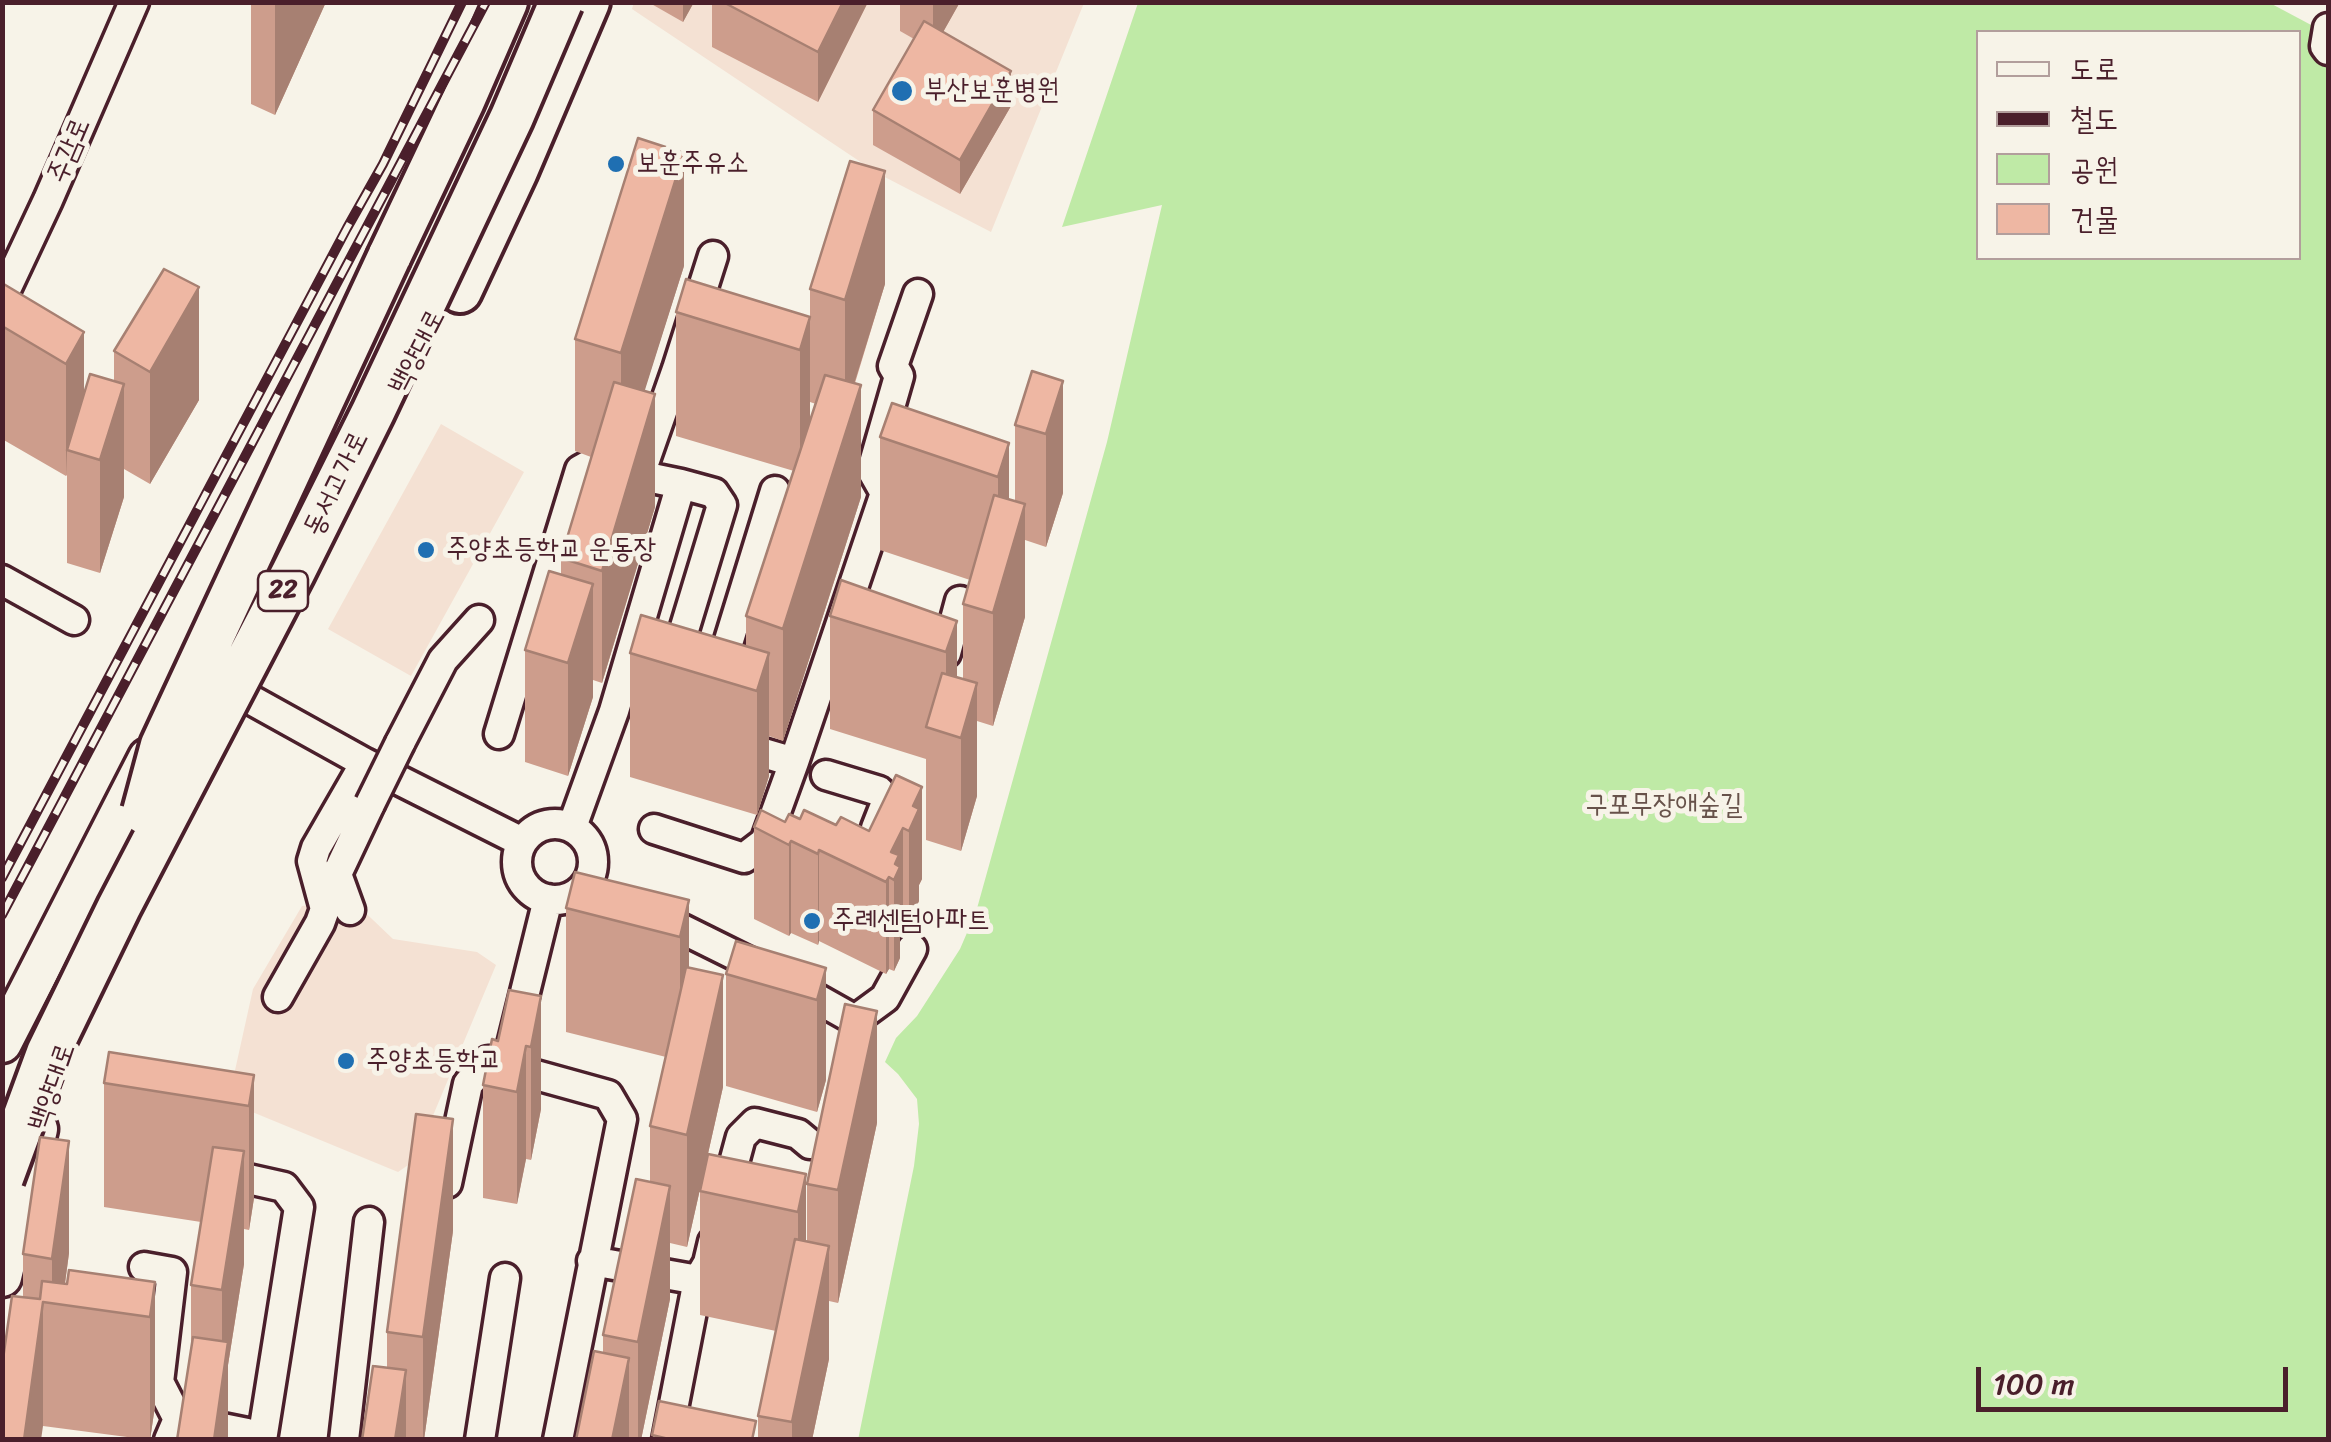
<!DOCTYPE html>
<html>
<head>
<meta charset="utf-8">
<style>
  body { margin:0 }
  #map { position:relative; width:2331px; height:1442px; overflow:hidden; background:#f7f3e8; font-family:Sriracha,"Poor Story",sans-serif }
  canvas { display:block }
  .frame { position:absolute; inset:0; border:5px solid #4a1f2b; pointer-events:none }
  .legend { position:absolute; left:1976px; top:30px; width:325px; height:230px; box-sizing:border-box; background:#f7f3e8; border:2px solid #b29e9c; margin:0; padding:12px 18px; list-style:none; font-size:30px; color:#4a1f2b }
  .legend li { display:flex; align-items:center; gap:20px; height:50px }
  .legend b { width:50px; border:2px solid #b29e9c }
  .scale { position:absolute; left:1976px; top:1367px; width:312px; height:45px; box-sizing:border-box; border:5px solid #4a1f2b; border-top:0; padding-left:12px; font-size:30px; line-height:35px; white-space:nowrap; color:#4a1f2b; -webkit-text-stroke:8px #f7f3e8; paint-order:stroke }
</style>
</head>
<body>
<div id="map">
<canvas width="2331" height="1442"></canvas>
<div class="frame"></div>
<ul class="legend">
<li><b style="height:12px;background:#f7f3e8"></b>도로</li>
<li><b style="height:12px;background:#4a1f2b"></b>철도</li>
<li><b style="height:28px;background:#bfeaa6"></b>공원</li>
<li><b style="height:28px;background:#eeb7a3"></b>건물</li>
</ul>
<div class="scale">100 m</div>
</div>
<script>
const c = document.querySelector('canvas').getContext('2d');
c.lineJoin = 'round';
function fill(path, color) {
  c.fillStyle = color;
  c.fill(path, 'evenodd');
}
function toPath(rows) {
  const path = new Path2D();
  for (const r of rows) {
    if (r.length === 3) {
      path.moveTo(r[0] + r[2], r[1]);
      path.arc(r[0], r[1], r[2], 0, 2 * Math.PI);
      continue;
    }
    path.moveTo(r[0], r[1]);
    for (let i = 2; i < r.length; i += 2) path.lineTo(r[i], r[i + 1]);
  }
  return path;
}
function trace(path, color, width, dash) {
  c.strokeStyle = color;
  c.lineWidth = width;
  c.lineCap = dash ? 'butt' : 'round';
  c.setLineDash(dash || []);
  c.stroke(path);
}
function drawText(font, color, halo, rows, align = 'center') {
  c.font = font + ' Sriracha,"Poor Story",sans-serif';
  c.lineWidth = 10;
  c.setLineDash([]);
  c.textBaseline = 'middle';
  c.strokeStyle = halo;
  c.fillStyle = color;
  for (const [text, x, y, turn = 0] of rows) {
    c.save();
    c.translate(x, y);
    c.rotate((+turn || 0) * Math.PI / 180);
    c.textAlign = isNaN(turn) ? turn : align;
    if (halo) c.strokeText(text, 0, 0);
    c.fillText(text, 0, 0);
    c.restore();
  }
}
const built = toPath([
  [634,2,1084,3,991,232,877,173,632,9],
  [441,424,524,472,411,676,328,629],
  [352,900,393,939,477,952,496,965,414,1161,398,1172,228,1102,253,989,302,906]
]);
const green = toPath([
  [2268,2,2328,34,2328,1439,858,1440,914,1166,919,1124,917,1099,898,1074,885,1062,896,1038,917,1016,960,949,976,912,1107,442,1162,205,1062,227,1138,3],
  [1978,32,2298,32,2298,258,1978,258]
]);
const minor = toPath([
  [2328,28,2325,46,2328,50],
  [2,298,48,200,134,2],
  [644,463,677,369,713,256],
  [2,580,74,620],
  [946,653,960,601],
  [718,676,775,491],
  [219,682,365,763,522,842],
  [499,734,580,470,589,465,681,484],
  [400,743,443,660,479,620],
  [794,762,885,493,872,470,899,376,893,366,918,294],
  [826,775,879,791,887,800,876,828],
  [555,862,38],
  [572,827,614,711,681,484,714,493,722,505,674,663],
  [654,829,744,858,765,842,794,762,736,745],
  [548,899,508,1061,525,1072,608,1095,622,1119,558,1440],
  [350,910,337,874,370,804],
  [656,916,775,975,855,1020,885,998,912,949],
  [278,997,320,923,325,909,312,861,316,848,365,763],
  [217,1172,284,1187,299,1207,262,1440],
  [447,1183,468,1084,488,1061,508,1061],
  [725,1196,741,1137,755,1123,798,1134,810,1144],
  [592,1261,698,1280],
  [144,1267,172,1272,159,1382,178,1419],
  [169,1440,178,1419,247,1433,254,1440],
  [344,1440,369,1222],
  [480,1440,505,1278],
  [667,1440,698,1280,708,1263,713,1242]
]);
const major = toPath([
  [2,1043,148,758],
  [2,1277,38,1129]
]);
const highway = toPath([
  [389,257,463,101,506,2],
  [460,291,516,171,588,2]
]);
const rail = toPath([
  [2,878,347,228,383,164,462,2],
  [2,915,486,2]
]);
const minorBridge = toPath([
  [370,804,400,743]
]);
const highwayBridge = toPath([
  [144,812,162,745,389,257],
  [2,1178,48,1053,119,907,293,573,373,412,512,117,561,2]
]);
const wall = toPath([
  [251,2,326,2,275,115,251,104],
  [648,2,694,2,683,22],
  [712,2,868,2,818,102,712,47],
  [900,2,960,2,943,32,1011,106,960,194,873,145,873,110,914,39,900,31],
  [684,266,644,391,655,507,602,683,593,680,593,697,568,776,525,762,525,650,561,574,561,558,591,457,575,451,575,339],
  [2,283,84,332,84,393,114,381,114,351,199,400,150,484,124,469,124,497,100,573,67,563,67,475,66,476,2,439],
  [885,284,855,383,861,497,783,741,769,736,769,776,757,815,630,777,630,653,746,646,746,616,794,471,676,436,676,312,810,317,810,420,816,404,810,402,810,289],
  [1032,371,1063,493,1046,547,1025,540,1025,617,993,726,977,721,977,796,961,851,926,840,926,759,830,729,830,616,957,621,957,677,963,679,963,604,970,580,880,550,880,437,1009,443,1009,499,1015,501,1015,425],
  [896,775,922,879,919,885,919,901,909,922,903,919,900,925,900,958,894,971,889,969,886,974,819,941,818,945,791,933,789,936,754,919,754,827,800,819,869,831],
  [689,900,689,967,723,1087,687,1247,670,1243,670,1299,641,1440,576,1440,603,1353,603,1335,650,1182,650,1126,666,1057,566,1032,566,908],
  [826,968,826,1080,817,1112,726,1086,726,974],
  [541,996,541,1109,531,1160,526,1159,517,1204,483,1198,483,1085],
  [254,1075,254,1198,249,1230,244,1229,244,1264,228,1365,228,1440,191,1345,191,1285,201,1222,104,1207,104,1083],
  [877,1123,838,1303,829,1301,829,1359,812,1440,758,1440,758,1416,776,1331,700,1315,700,1191,806,1174,806,1241,807,1242,807,1184],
  [453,1231,424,1440,362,1440,387,1368,387,1332],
  [69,1253,65,1284,155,1282,155,1406,150,1440,43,1426,23,1297,23,1254]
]);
const shadedWall = toPath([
  [275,2,326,2,275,115],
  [683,2,694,2,683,22],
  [843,2,868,2,818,102,818,52],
  [933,2,960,2,933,50],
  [1011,71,1011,106,960,194,960,160],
  [684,153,684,266,621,466,621,353],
  [885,171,885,284,845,413,845,300],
  [199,287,199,400,150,484,150,372],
  [810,317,810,440,800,473,800,350],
  [84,332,84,445,67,450,66,476,66,364],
  [1063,381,1063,493,1046,547,1046,434],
  [124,384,124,497,100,573,100,460],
  [861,385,861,497,783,741,783,629],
  [655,394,655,507,602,683,602,571],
  [1009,443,1009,556,998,590,998,477],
  [1025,504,1025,617,993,726,993,613],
  [593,584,593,697,568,776,568,663],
  [957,621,957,734,946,734,946,652],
  [769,653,769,776,757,815,757,691],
  [977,683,977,796,961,851,961,738],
  [922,787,922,879,919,885,919,901,909,922,909,831,913,806],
  [903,828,903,919,900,925,900,958,894,971,894,880,891,852],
  [791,841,791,933,789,936,789,845],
  [819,850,819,941,818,945,818,854],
  [889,877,889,969,886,974,886,882],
  [689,900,689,1024,680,1061,680,937],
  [826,968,826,1080,817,1112,817,1000],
  [723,975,723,1087,687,1247,687,1135],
  [541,996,541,1109,531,1160,531,1047],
  [877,1011,877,1123,838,1303,838,1190],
  [526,1046,526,1159,517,1204,517,1092],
  [254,1075,254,1198,249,1230,249,1106],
  [453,1119,453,1231,424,1440,423,1440,423,1337],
  [69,1141,69,1253,62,1305,52,1304,52,1259],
  [244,1151,244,1264,228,1365,228,1440,214,1440,222,1382,222,1290],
  [806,1174,806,1298,798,1335,798,1212],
  [670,1186,670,1299,641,1440,638,1440,638,1342],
  [829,1246,829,1359,812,1440,792,1440,792,1422],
  [155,1282,155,1406,150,1440,150,1317],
  [43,1302,43,1426,41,1440,24,1440],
  [629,1358,629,1440,612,1440],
  [406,1370,406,1440,395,1440]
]);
const building = toPath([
  [723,2,843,2,818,52,723,2],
  [924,21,1011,71,960,160,873,110,924,21],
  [638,138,684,153,621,353,575,339,638,138],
  [850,161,885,171,845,300,810,289,850,161],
  [164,269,199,287,150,372,114,351,164,269],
  [686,279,810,317,800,350,676,312,686,279],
  [2,283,84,332,66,364,2,326,2,283],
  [1032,371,1063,381,1046,434,1015,425,1032,371],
  [90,374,124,384,100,460,67,450,90,374],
  [825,375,861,385,783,629,746,616,825,375],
  [614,382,655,394,602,571,561,558,614,382],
  [892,403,1009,443,998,477,880,437,892,403],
  [994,495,1025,504,993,613,963,604,994,495],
  [549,571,593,584,568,663,525,650,549,571],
  [841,580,957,621,946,652,830,616,841,580],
  [641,615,769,653,757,691,630,653,641,615],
  [942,673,977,683,961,738,926,727,942,673],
  [896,775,922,787,913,806,919,809,909,831,903,828,891,852,899,855,895,864,900,867,894,880,889,877,886,882,819,850,818,854,791,841,789,845,754,827,761,810,785,822,789,814,800,819,804,810,836,825,841,817,869,831,896,775],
  [575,872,689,900,680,937,566,908,575,872],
  [736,941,826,968,817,1000,726,974,736,941],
  [686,967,723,975,687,1135,650,1126,686,967],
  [509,990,541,996,531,1047,526,1046,517,1092,483,1085,492,1039,498,1041,509,990],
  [845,1004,877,1011,838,1190,807,1184,845,1004],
  [109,1052,254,1075,249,1106,104,1083,109,1052],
  [416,1114,453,1119,423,1337,387,1332,416,1114],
  [40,1137,69,1141,52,1259,23,1254,40,1137],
  [213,1147,244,1151,222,1290,191,1285,213,1147],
  [708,1154,806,1174,798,1212,700,1191,708,1154],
  [636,1179,670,1186,638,1342,603,1335,636,1179],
  [795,1239,829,1246,792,1422,758,1416,795,1239],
  [69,1270,155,1282,150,1317,43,1302,24,1440,2,1440,2,1366,12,1296,40,1299,42,1281,67,1284,69,1270],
  [193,1337,228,1342,214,1440,177,1440,193,1337],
  [594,1351,629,1358,612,1440,576,1440,594,1351],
  [373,1366,406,1370,395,1440,362,1440,373,1366],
  [659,1401,756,1421,752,1440,673,1440,652,1435,659,1401]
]);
const markers = [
  [902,91,12,"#1f6fb2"],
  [616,164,10,"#1f6fb2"],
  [426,550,10,"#1f6fb2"],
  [812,921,10,"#1f6fb2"],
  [346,1061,10,"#1f6fb2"]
];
const shields = [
  [283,591,50]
];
const shieldNames = [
  ["22",283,591]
];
const poiNames = [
  ["부산보훈병원",924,91],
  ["보훈주유소",636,164],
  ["주양초등학교 운동장",446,550],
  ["주례센텀아파트",832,921],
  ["주양초등학교",366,1061]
];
const streetNames = [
  ["주감로",70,151,-67],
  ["백양대로",418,352,-63],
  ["동서고가로",337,484,-64],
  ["백양대로",53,1087,-71]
];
const parkNames = [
  ["구포무장애숲길",1664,806]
];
fill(built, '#f4e1d3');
fill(green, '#bfeaa6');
trace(minor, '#4a1f2b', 35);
trace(major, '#4a1f2b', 45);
trace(highway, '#4a1f2b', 50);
trace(minor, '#f7f3e8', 28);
trace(major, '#f7f3e8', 38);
trace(highway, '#f7f3e8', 42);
trace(rail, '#4a1f2b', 10);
trace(rail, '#f7f3e8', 6, [19]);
trace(minorBridge, '#4a1f2b', 35, []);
trace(highwayBridge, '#4a1f2b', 50, []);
trace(minorBridge, '#f7f3e8', 28);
trace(highwayBridge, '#f7f3e8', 42);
fill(wall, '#cd9d8c');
fill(shadedWall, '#a78072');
fill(building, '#eeb7a3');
trace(building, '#a78072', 2.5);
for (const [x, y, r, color] of markers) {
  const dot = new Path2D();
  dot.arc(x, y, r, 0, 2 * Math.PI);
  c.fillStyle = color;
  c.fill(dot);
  trace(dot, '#f7f3e8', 4);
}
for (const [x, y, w] of shields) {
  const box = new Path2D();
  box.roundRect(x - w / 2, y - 20, w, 40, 8);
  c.fillStyle = '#f7f3e8';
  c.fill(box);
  trace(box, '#4a1f2b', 2.5);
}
drawText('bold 25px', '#4a1f2b', null, shieldNames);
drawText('28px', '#4a1f2b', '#f7f3e8', poiNames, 'left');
drawText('28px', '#4a1f2b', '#f7f3e8', streetNames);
drawText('28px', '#67524a', '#f7f3e8', parkNames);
</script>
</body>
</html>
